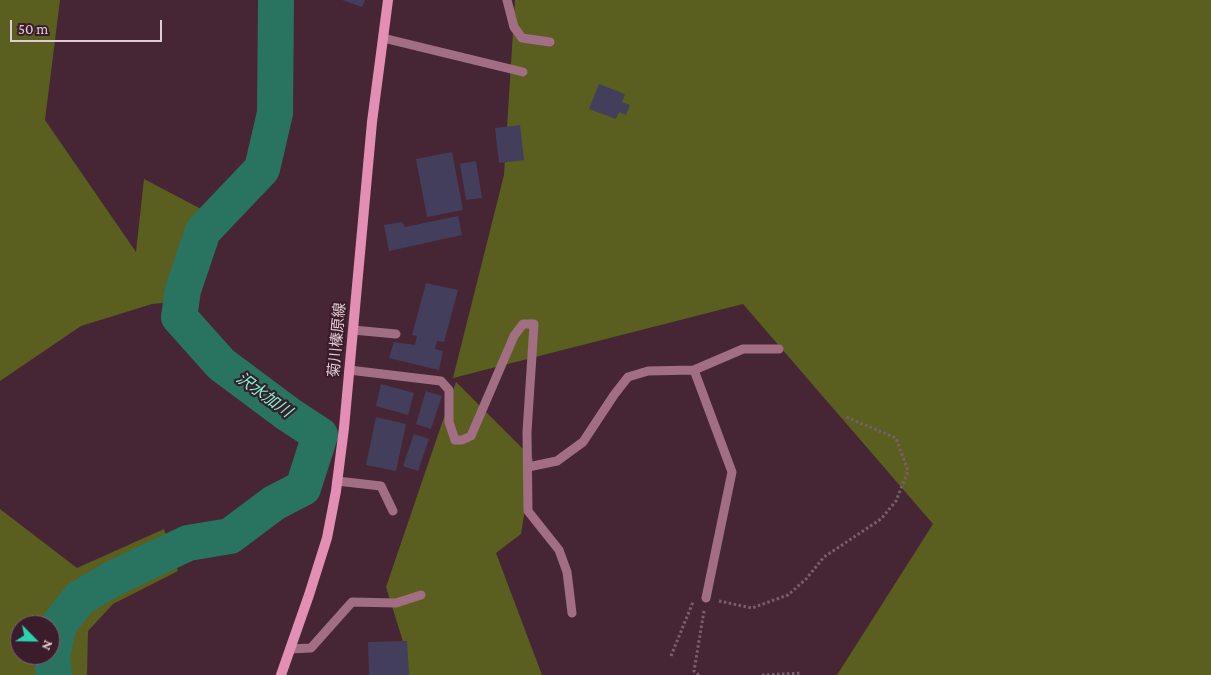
<!DOCTYPE html>
<html>
<head>
<meta charset="utf-8">
<style>
  body { margin:0 }
  #map { position:relative; width:1211px; height:675px; overflow:hidden; background:#462634; font-family:"Crimson Pro",serif }
  canvas { display:block }
  .north { position:absolute; left:10px; top:615px; width:50px; height:50px; box-sizing:border-box; background:#3b1c2a; border:1px solid #7d626e; border-radius:50%; rotate:113deg; font-size:14px; font-weight:700; line-height:20px; text-align:center; color:#e1ccd4 }
  .north::after { content:''; display:block; margin:auto; width:18px; height:22px; background:#26d5ae; clip-path:polygon(50% 0,100% 100%,50% 72%,0 100%) }
  .scale { position:absolute; left:10px; top:20px; width:152px; height:22px; box-sizing:border-box; border:2px solid #e1ccd4; border-top:0; padding-left:6px; font-size:15px; line-height:18px; white-space:nowrap; color:#e1ccd4; -webkit-text-stroke:4px #3b1c2a; paint-order:stroke }
</style>
</head>
<body>
<div id="map">
<canvas width="1211" height="675"></canvas>
<div class="north">N</div>
<div class="scale">50 m</div>
</div>
<script>
const c = document.querySelector('canvas').getContext('2d');
c.lineJoin = 'round';
function fill(path, color) {
  c.fillStyle = color;
  c.fill(path, 'evenodd');
}
function toPath(rows) {
  const path = new Path2D();
  for (const r of rows) {
    path.moveTo(r[0], r[1]);
    for (let i = 2; i < r.length; i += 2) path.lineTo(r[i], r[i + 1]);
  }
  return path;
}
function trace(path, color, width, dash) {
  c.strokeStyle = color;
  c.lineWidth = width;
  c.lineCap = dash ? 'butt' : 'round';
  c.setLineDash(dash || []);
  c.stroke(path);
}
function drawText(font, color, halo, rows, align = 'center') {
  c.font = font + ' "Crimson Pro","Noto Sans JP",serif';
  c.lineWidth = 4.5;
  c.setLineDash([]);
  c.textBaseline = 'middle';
  c.strokeStyle = halo;
  c.fillStyle = color;
  for (const [text, x, y, turn = 0] of rows) {
    c.save();
    c.translate(x, y);
    c.rotate((+turn || 0) * Math.PI / 180);
    c.textAlign = isNaN(turn) ? turn : align;
    if (halo) c.strokeText(text, 0, 0);
    c.fillText(text, 0, 0);
    c.restore();
  }
}
const green = toPath([
  [0,0,60,0,45,120,136,252,144,179,224,221,194,300,152,304,81,326,0,381],
  [515,0,1211,0,1211,675,837,675,933,524,743,304,453,378,504,175],
  [456,382,533,459,521,534,496,553,542,675,407,675,405,648,386,587],
  [0,509,77,568,164,529,178,571,113,604,88,631,87,675,0,675],
  [20,625,50,625,50,655,20,655]
]);
const river = toPath([
  [54,675,52,656,59,624,80,598,114,578,188,543,230,536,274,503,303,488,320,435,288,414,221,364,179,317,183,290,203,231,262,169,275,113,276,0]
]);
const building = toPath([
  [342,0,365,0,362,7],
  [599,84,625,94,622,102,630,105,626,115,619,112,616,119,589,109],
  [520,125,524,160,499,163,495,128],
  [452,152,463,210,427,217,416,159],
  [476,161,482,198,466,200,460,164],
  [458,216,462,235,389,251,384,225,402,222,405,227],
  [426,283,458,290,444,342,437,341,435,349,443,351,439,370,389,358,394,342,415,345,417,336,412,335],
  [381,384,414,393,408,415,376,406],
  [426,391,442,396,431,429,416,424],
  [376,417,406,424,396,471,366,465],
  [414,434,429,439,418,471,403,466],
  [407,641,409,675,369,675,368,642]
]);
const path = toPath([
  [719,601,752,608,788,595,806,579,824,557,881,519,896,501,908,471,896,438,846,417],
  [671,656,693,602],
  [699,675,694,671,704,611],
  [762,675,802,673]
]);
const service = toPath([
  [507,0,514,27,522,38,550,42],
  [383,38,523,72],
  [353,330,396,334],
  [349,370,441,381,449,390,449,422,455,440,462,440,471,436,514,336,523,324,534,324,527,432,528,511,559,550,567,572,572,613],
  [694,370,743,349,779,349],
  [528,467,557,461,583,442,614,395,628,377,648,371,694,370,732,472,706,598],
  [337,481,381,486,393,511],
  [290,649,311,648,352,602,396,603,421,595]
]);
const secondary = toPath([
  [281,675,309,595,327,538,336,491,344,428,372,122,388,0]
]);
const streetNames = [
  ["菊川榛原線",337,340,-85]
];
const waterNames = [
  ["沢水加川",264,395,36]
];
fill(green, '#5a5e1f');
trace(river, '#297460', 36);
fill(building, '#443e5d');
trace(path, '#7a5e6a', 3, [2.5, 2.5]);
trace(service, '#a26e84', 9);
trace(secondary, '#e28fb3', 10);
drawText('15px', '#e1ccd4', '#3b1c2a', streetNames);
drawText('italic 16px', '#75fcd6', '#3b1c2a', waterNames);
</script>
</body>
</html>
